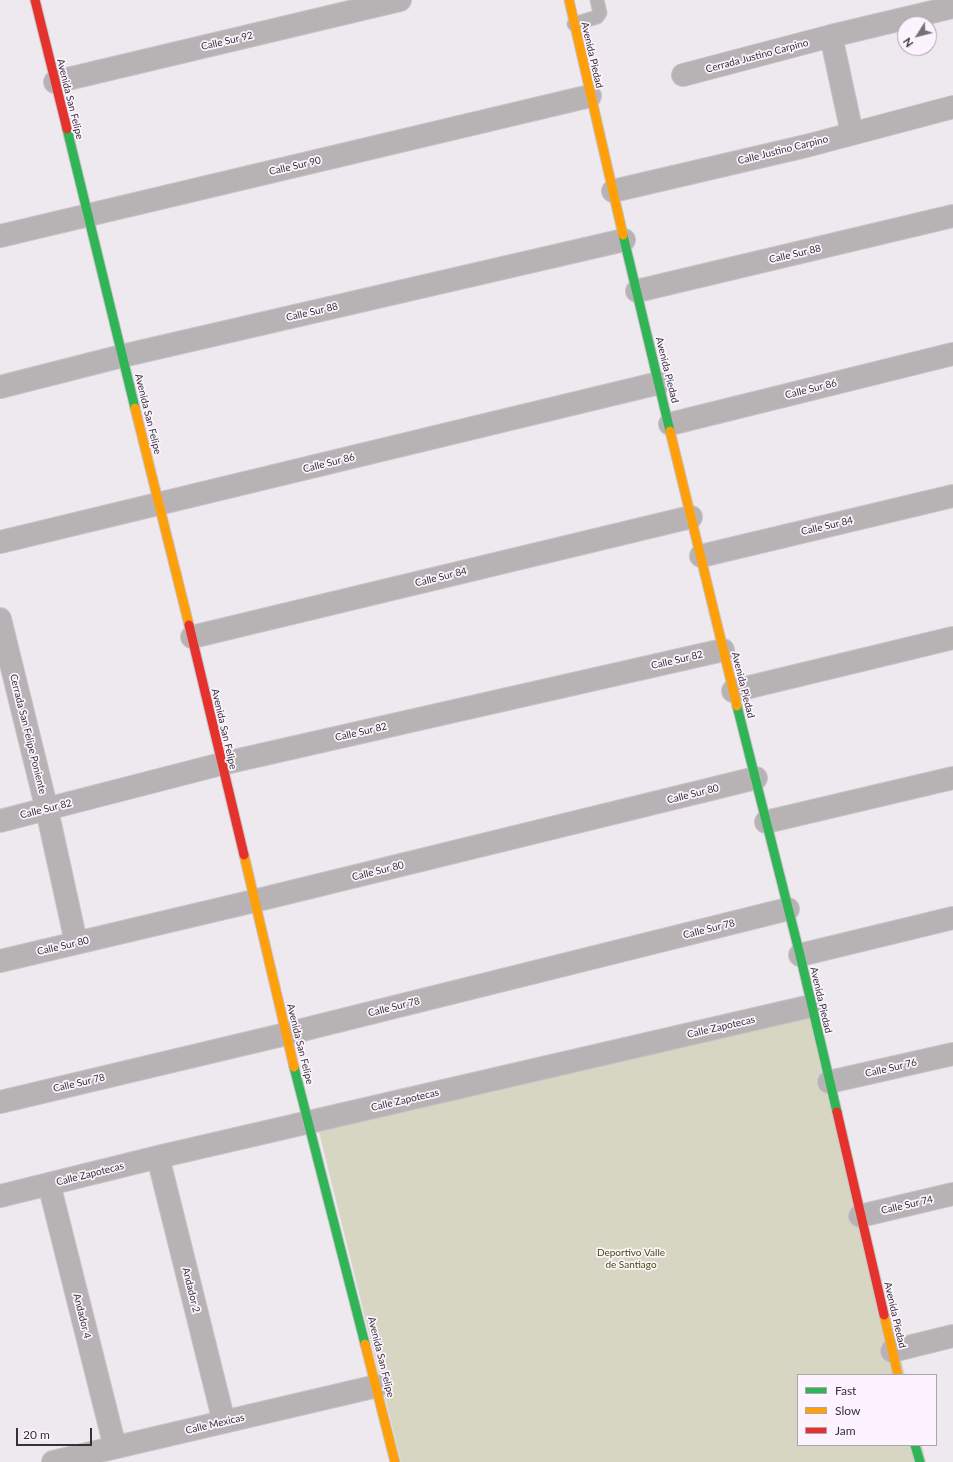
<!DOCTYPE html>
<html>
<head>
<meta charset="utf-8">
<style>
  body { margin:0 }
  #map { position:relative; width:953px; height:1462px; overflow:hidden; background:#eee8ef; font-family:Lato,sans-serif }
  canvas { display:block }
  .legend { position:absolute; left:797px; top:1374px; width:140px; height:72px; box-sizing:border-box; background:#fcf3fe; border:1px solid #aca5ae; margin:0; padding:5px 7px; list-style:none; font-size:12px; color:#353136 }
  .legend li { display:flex; align-items:center; gap:8px; height:20px }
  .legend b { width:20px; border:1px solid #aca5ae }
  .north { position:absolute; left:897px; top:16px; width:40px; height:40px; box-sizing:border-box; background:#fcf3fe; border:1px solid #aca5ae; border-radius:50%; rotate:234deg; font-size:11px; font-weight:700; line-height:16px; text-align:center; color:#353136 }
  .north::after { content:''; display:block; margin:auto; width:14px; height:18px; background:#767177; clip-path:polygon(50% 0,100% 100%,50% 72%,0 100%) }
  .scale { position:absolute; left:16px; top:1428px; width:76px; height:18px; box-sizing:border-box; border:2px solid #353136; border-top:0; padding-left:5px; font-size:12px; line-height:14px; white-space:nowrap; color:#353136; -webkit-text-stroke:3px #fcf3fe; paint-order:stroke }
</style>
</head>
<body>
<div id="map">
<canvas width="953" height="1462"></canvas>
<ul class="legend">
<li><b style="height:5px;background:#30b455"></b>Fast</li>
<li><b style="height:5px;background:#ff9f0a"></b>Slow</li>
<li><b style="height:5px;background:#e5322d"></b>Jam</li>
</ul>
<div class="north">N</div>
<div class="scale">20 m</div>
</div>
<script>
const c = document.querySelector('canvas').getContext('2d');
c.lineJoin = 'round';
function fill(path, color) {
  c.fillStyle = color;
  c.fill(path, 'evenodd');
}
function toPath(rows) {
  const path = new Path2D();
  for (const r of rows) {
    path.moveTo(r[0], r[1]);
    for (let i = 2; i < r.length; i += 2) path.lineTo(r[i], r[i + 1]);
  }
  return path;
}
function trace(path, color, width, dash) {
  c.strokeStyle = color;
  c.lineWidth = width;
  c.lineCap = dash ? 'butt' : 'round';
  c.setLineDash(dash || []);
  c.stroke(path);
}
function drawText(font, color, halo, rows, align = 'center') {
  c.font = font + ' Lato,sans-serif';
  c.lineWidth = 3.5;
  c.setLineDash([]);
  c.textBaseline = 'middle';
  c.strokeStyle = halo;
  c.fillStyle = color;
  for (const [text, x, y, turn = 0] of rows) {
    c.save();
    c.translate(x, y);
    c.rotate((+turn || 0) * Math.PI / 180);
    c.textAlign = isNaN(turn) ? turn : align;
    if (halo) c.strokeText(text, 0, 0);
    c.fillText(text, 0, 0);
    c.restore();
  }
}
const green = toPath([
  [814,1006,905,1375,798,1375,798,1445,922,1445,926,1462,401,1462,317,1124]
]);
const lane = toPath([
  [574,24,597,17,600,13,597,0]
]);
const street = toPath([
  [831,36,852,133],
  [683,75,831,36,953,7],
  [55,82,400,0],
  [613,191,806,146,953,107],
  [0,236,590,96],
  [637,291,953,216],
  [0,387,122,356,624,240],
  [670,424,953,354],
  [0,542,659,383],
  [701,556,953,496],
  [0,619,47,810,76,942],
  [192,637,691,517],
  [733,691,953,638],
  [0,821,221,764,723,650],
  [766,822,953,778],
  [800,955,953,918],
  [0,961,254,901,756,778],
  [829,1082,953,1054],
  [0,1102,286,1034,788,909],
  [158,1157,224,1422],
  [49,1184,115,1447],
  [0,1196,158,1157,811,1006],
  [860,1216,953,1194],
  [892,1351,953,1336],
  [53,1462,377,1386]
]);
const fast = toPath([
  [67,129,135,408],
  [623,235,670,431],
  [737,706,800,955,837,1112],
  [294,1067,365,1344],
  [915,1445,920,1462]
]);
const slow = toPath([
  [569,0,623,235],
  [135,408,189,625],
  [670,431,737,706],
  [244,855,294,1067],
  [884,1315,898,1375],
  [365,1344,395,1462]
]);
const jam = toPath([
  [35,0,67,129],
  [189,625,244,855],
  [837,1112,884,1315]
]);
const streetNames = [
  ["Calle Sur 92",227,41,-13],
  ["Avenida Piedad",592,55,77],
  ["Cerrada Justino Carpino",757,56,-15],
  ["Avenida San Felipe",70,99,76],
  ["Calle Justino Carpino",783,150,-14],
  ["Calle Sur 90",295,166,-13],
  ["Calle Sur 88",795,254,-13],
  ["Calle Sur 88",312,312,-13],
  ["Avenida Piedad",667,370,76],
  ["Calle Sur 86",811,389,-14],
  ["Avenida San Felipe",148,414,76],
  ["Calle Sur 86",329,463,-14],
  ["Calle Sur 84",827,526,-13],
  ["Calle Sur 84",441,577,-14],
  ["Calle Sur 82",677,660,-13],
  ["Avenida Piedad",743,685,76],
  ["Avenida San Felipe",224,729,77],
  ["Calle Sur 82",361,732,-13],
  ["Cerrada San Felipe Poniente",28,734,76],
  ["Calle Sur 80",693,794,-14],
  ["Calle Sur 82",46,809,-14],
  ["Calle Sur 80",378,871,-14],
  ["Calle Sur 78",709,929,-14],
  ["Calle Sur 80",63,946,-13],
  ["Avenida Piedad",821,1000,77],
  ["Calle Sur 78",394,1007,-14],
  ["Calle Zapotecas",721,1027,-13],
  ["Avenida San Felipe",300,1044,76],
  ["Calle Sur 76",891,1068,-13],
  ["Calle Sur 78",79,1083,-13],
  ["Calle Zapotecas",405,1100,-13],
  ["Calle Zapotecas",90,1174,-14],
  ["Calle Sur 74",907,1205,-13],
  ["Andador 2",191,1290,76],
  ["Avenida Piedad",895,1315,77],
  ["Andador 4",82,1316,76],
  ["Avenida San Felipe",381,1357,76],
  ["Calle Mexicas",215,1424,-13]
];
const parkNames = [
  ["Deportivo Valle",631,1253],
  ["de Santiago",631,1265]
];
fill(green, '#d6d6c3');
trace(lane, '#c8c4c9', 15);
trace(street, '#c8c4c9', 24);
trace(fast, '#c8c4c9', 11);
trace(slow, '#c8c4c9', 11);
trace(jam, '#c8c4c9', 11);
trace(lane, '#b7b3b4', 13);
trace(street, '#b7b3b4', 22);
trace(fast, '#30b455', 9);
trace(slow, '#ff9f0a', 9);
trace(jam, '#e5322d', 9);
drawText('10px', '#353136', '#fcf3fe', streetNames);
drawText('10px', '#4a4e07', '#fcf3fe', parkNames);
</script>
</body>
</html>
